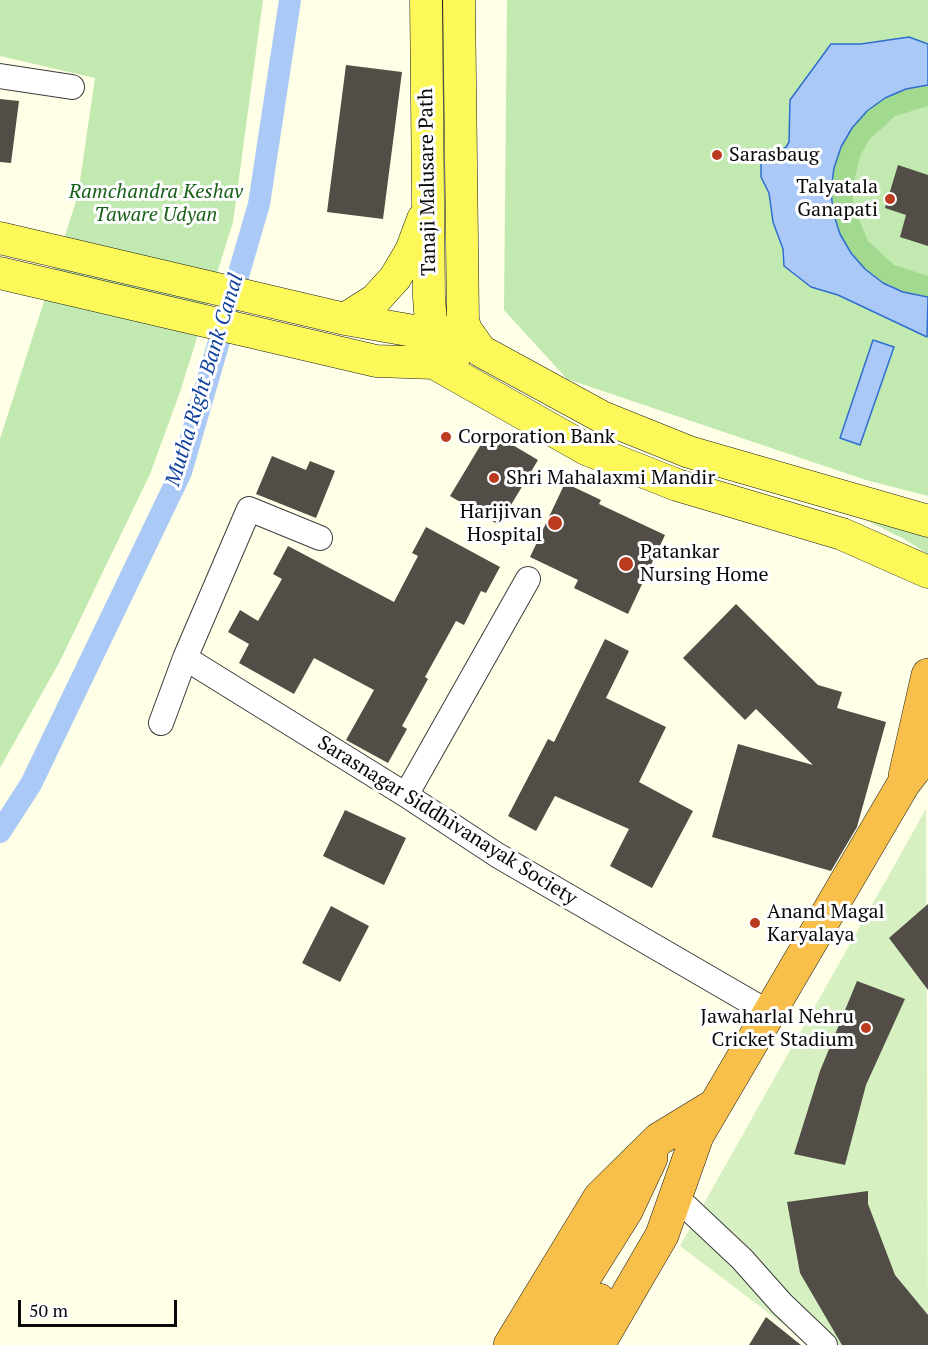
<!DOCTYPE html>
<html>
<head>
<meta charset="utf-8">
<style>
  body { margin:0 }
  #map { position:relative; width:928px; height:1345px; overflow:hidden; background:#feffe6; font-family:"PT Serif",serif }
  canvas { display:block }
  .scale { position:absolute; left:18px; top:1300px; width:159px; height:27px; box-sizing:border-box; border:3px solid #090909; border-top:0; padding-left:8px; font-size:18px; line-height:21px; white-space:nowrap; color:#090909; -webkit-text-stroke:4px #fff; paint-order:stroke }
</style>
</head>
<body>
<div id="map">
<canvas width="928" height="1345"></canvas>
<div class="scale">50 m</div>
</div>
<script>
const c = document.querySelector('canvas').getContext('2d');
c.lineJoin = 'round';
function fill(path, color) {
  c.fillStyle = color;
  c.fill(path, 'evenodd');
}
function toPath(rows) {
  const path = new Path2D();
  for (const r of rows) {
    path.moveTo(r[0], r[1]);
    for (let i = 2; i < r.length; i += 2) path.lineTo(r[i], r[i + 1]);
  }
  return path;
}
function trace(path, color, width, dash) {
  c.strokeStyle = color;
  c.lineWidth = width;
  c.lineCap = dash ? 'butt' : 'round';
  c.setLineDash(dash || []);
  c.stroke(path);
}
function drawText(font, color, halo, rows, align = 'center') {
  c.font = font + ' "PT Serif",serif';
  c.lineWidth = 6;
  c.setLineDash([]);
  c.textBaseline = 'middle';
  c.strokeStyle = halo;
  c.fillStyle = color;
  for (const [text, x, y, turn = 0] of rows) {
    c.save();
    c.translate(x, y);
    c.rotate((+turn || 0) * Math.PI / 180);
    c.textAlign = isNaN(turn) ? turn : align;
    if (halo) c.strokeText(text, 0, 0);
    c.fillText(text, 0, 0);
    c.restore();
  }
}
const green = toPath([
  [0,0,263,0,233,222,180,392,150,474,60,661,0,768,0,439,78,195,95,78,0,56],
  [507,0,928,0,928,496,866,480,567,379,504,310],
  [860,517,928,532,928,554,904,539]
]);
const forest = toPath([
  [928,85,928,106,895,116,869,140,860,156,852,190,854,208,868,241,894,265,928,276,928,297,925,297,903,292,883,283,865,269,851,253,840,234,833,212,831,190,834,168,841,147,852,128,867,111,885,98,906,89]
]);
const pitch = toPath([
  [926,809,928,1345,811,1345,680,1246]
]);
const water = toPath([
  [909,37,928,44,928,85,906,89,885,98,867,111,852,128,841,147,834,168,831,190,833,212,840,234,851,253,865,269,883,283,903,292,928,297,927,337,838,295,811,287,784,266,783,249,773,222,769,193,761,177,761,161,786,147,789,142,790,100,831,44,861,44,909,37],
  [873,340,894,347,860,445,840,438,873,340]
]);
const canal = toPath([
  [0,832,31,784,181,472,259,204,290,0]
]);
const building = toPath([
  [346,65,402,72,383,219,327,212],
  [0,99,19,101,11,163,0,162],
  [898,165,928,175,928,246,900,237,906,215,885,208],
  [489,431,538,460,499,525,450,496],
  [272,456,306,470,310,461,335,471,316,518,256,494],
  [565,483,601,500,599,504,665,535,628,614,574,588,578,580,530,557],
  [426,527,500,567,486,593,481,591,464,625,456,621,425,677,428,679,402,726,407,729,388,763,346,740,374,690,314,658,294,694,239,663,249,644,228,632,240,610,258,621,282,579,273,574,288,546,394,602,418,556,412,553],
  [736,604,818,685,842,692,837,708,886,722,857,827,831,871,712,837,738,744,813,765,756,709,745,720,683,658],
  [605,639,629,651,606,698,666,727,639,782,693,811,652,888,610,866,629,829,555,796,536,831,508,816,548,739,554,742],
  [345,810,406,838,384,885,323,856],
  [928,904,928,990,889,938],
  [331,906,369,926,340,982,302,963],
  [857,981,905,999,866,1085,845,1165,794,1154,820,1071],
  [868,1191,868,1204,895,1275,928,1315,928,1345,842,1345,800,1273,787,1202],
  [766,1317,801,1345,749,1345]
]);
const minor = toPath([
  [0,76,72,87],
  [185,658,249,509,320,538],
  [161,723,185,658,406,795,497,855,771,1014],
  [406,795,528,579],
  [676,1197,742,1259,782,1304,825,1345]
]);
const major = toPath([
  [426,0,429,297,434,363,586,449,677,485,842,534,928,572],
  [459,0,463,321,466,330,481,351,602,417,689,452,928,521],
  [0,238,345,319,431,334,450,332],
  [0,273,376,361,434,363,454,358],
  [345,319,375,300,395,278,411,251,423,219]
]);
const highway = toPath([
  [905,776,928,675],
  [510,1345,600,1197,659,1139,715,1105],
  [542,1345,626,1211,651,1158],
  [572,1345,599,1300],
  [598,1345,662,1235,697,1136,904,783,928,752]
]);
const markers = [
  [717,155,6,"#bb3a20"],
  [890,199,6,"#bb3a20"],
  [446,437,6,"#bb3a20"],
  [494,478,6,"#bb3a20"],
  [555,523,8,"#bb3a20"],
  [626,564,8,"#bb3a20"],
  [755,923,6,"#bb3a20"],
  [866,1028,6,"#bb3a20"]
];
const poiNames = [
  ["Sarasbaug",729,155],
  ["Talyatala",878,187,"right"],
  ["Ganapati",878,210,"right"],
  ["Corporation Bank",458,437],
  ["Shri Mahalaxmi Mandir",506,478],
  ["Harijivan",542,512,"right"],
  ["Hospital",542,535,"right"],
  ["Patankar",640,552],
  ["Nursing Home",640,575],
  ["Anand Magal",767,912],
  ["Karyalaya",767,935],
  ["Jawaharlal Nehru",854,1017,"right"],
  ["Cricket Stadium",854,1040,"right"]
];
const streetNames = [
  ["Tanaji Malusare Path",428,182,-91],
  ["Sarasnagar Siddhivanayak Society",447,821,32]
];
const parkNames = [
  ["Ramchandra Keshav",156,192],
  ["Taware Udyan",156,215]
];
const waterNames = [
  ["Mutha Right Bank Canal",205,380,-73]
];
fill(green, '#c1e9b0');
fill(forest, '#a1da8f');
fill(pitch, '#d6f0c2');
fill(water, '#aac9f7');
trace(water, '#2f6dd0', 1.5);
trace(canal, '#aac9f7', 22);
fill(building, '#524d46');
trace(minor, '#3c3c3c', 26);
trace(major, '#1a1a1a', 33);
trace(highway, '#1a1a1a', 34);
trace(minor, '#fff', 24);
trace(major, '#fcf859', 32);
trace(highway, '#f8c04b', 33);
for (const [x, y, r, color] of markers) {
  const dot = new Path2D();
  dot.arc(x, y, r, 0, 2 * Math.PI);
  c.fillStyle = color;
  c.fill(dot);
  trace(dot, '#fff', 2);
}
drawText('20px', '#090909', '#fff', poiNames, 'left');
drawText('20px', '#090909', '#fff', streetNames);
drawText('italic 20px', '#1a611b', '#fff', parkNames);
drawText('italic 21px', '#12429c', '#fff', waterNames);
</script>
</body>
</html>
